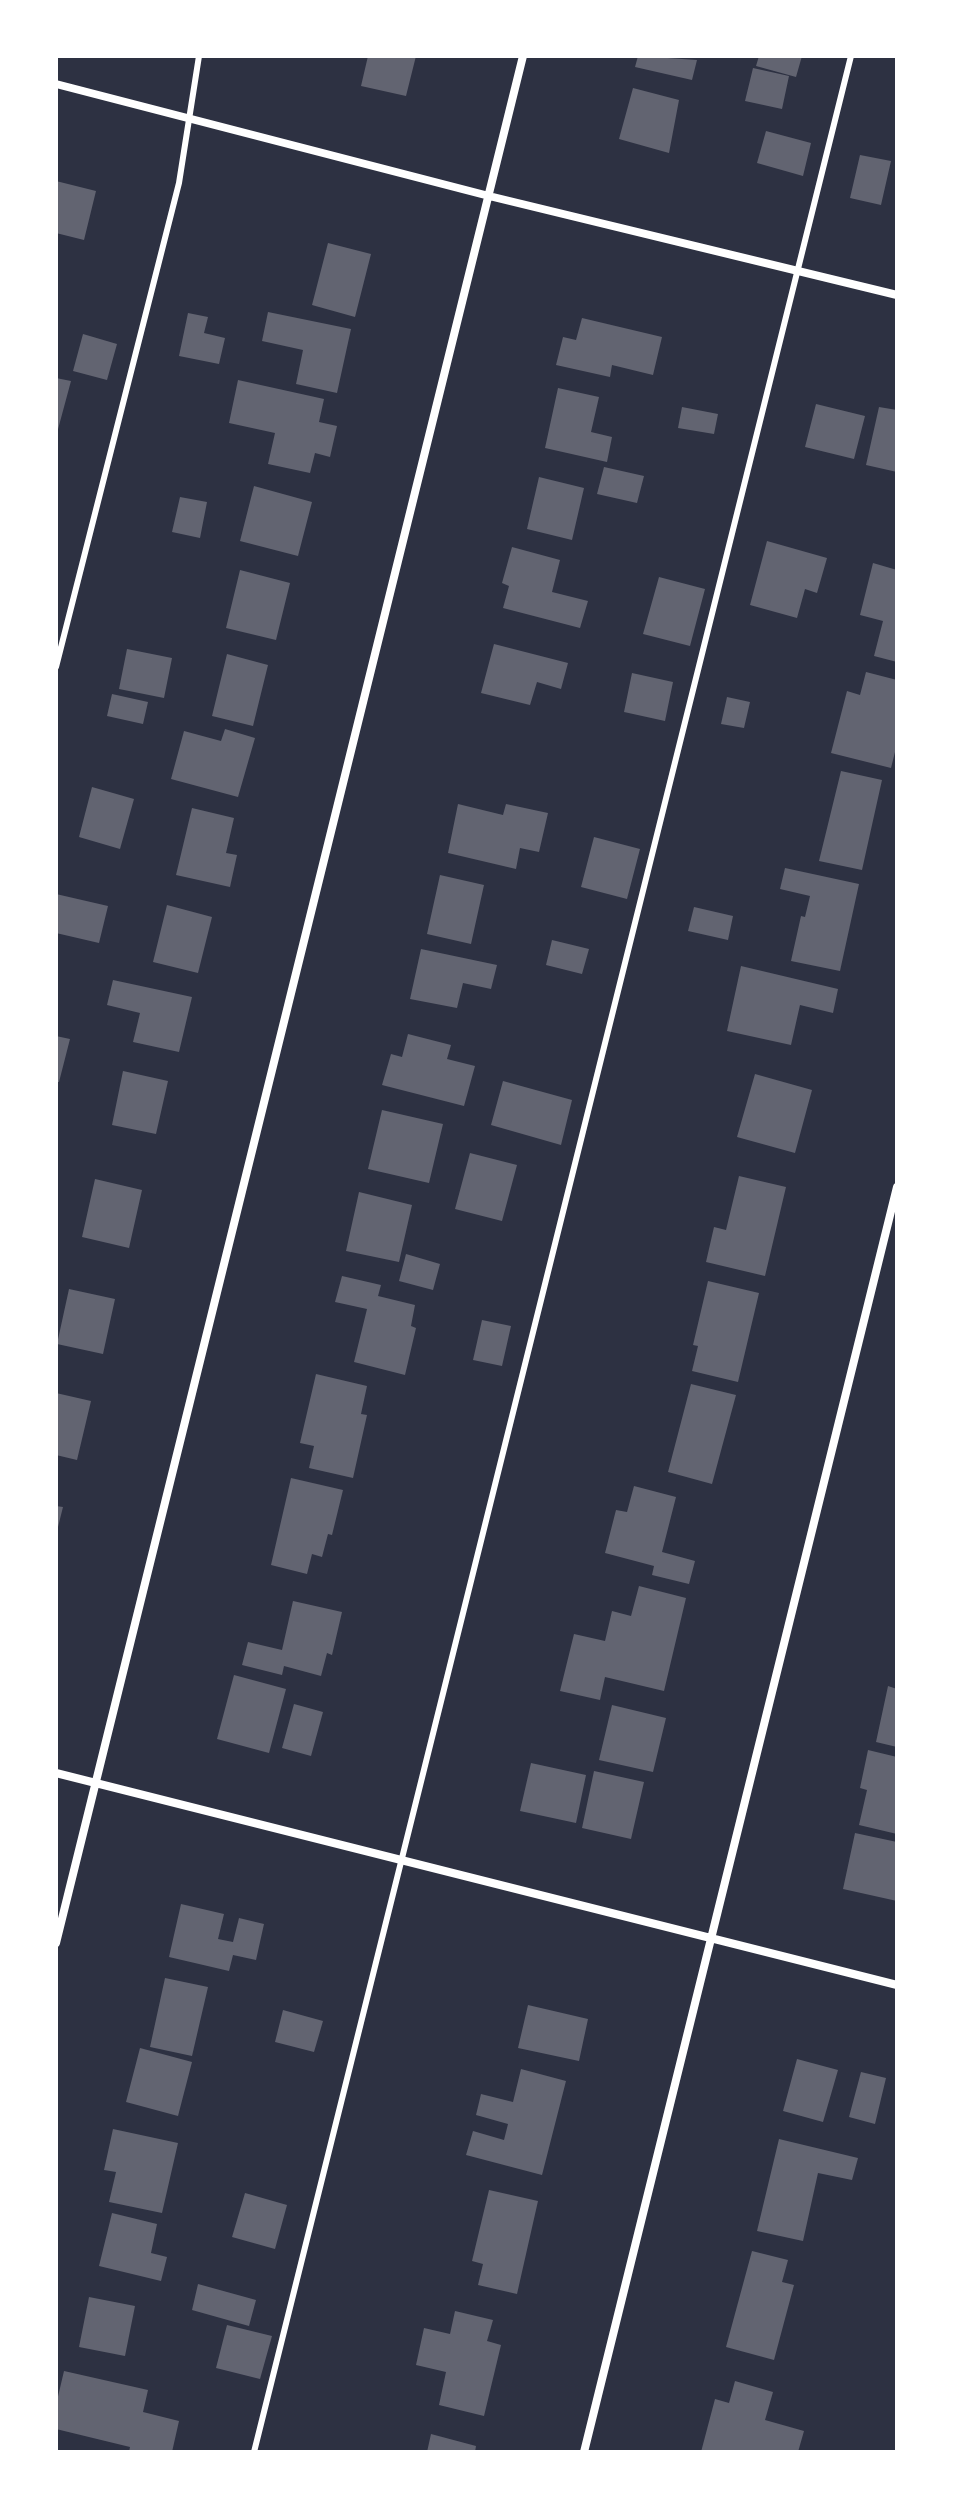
<!DOCTYPE html>
<html>
<head>
<meta charset="utf-8">
<style>
  body { margin:0 }
  #map { position:relative; width:953px; height:2508px; overflow:hidden; background:#2d3142; font-family:"Public Sans",sans-serif }
  canvas { display:block }
  .frame { position:absolute; inset:0; border:58px solid #fff; pointer-events:none }
</style>
</head>
<body>
<div id="map">
<canvas width="953" height="2508"></canvas>
<div class="frame"></div>
</div>
<script>
const c = document.querySelector('canvas').getContext('2d');
c.lineJoin = 'round';
function fill(path, color) {
  c.fillStyle = color;
  c.fill(path, 'evenodd');
}
function toPath(rows) {
  const path = new Path2D();
  for (const r of rows) {
    path.moveTo(r[0], r[1]);
    for (let i = 2; i < r.length; i += 2) path.lineTo(r[i], r[i + 1]);
  }
  return path;
}
function trace(path, color, width, dash) {
  c.strokeStyle = color;
  c.lineWidth = width;
  c.lineCap = dash ? 'butt' : 'round';
  c.setLineDash(dash || []);
  c.stroke(path);
}
const building = toPath([
  [368,56,416,56,406,96,361,86],
  [638,56,697,60,692,80,635,67],
  [759,56,802,56,796,77,756,66],
  [753,68,789,76,782,109,745,101],
  [633,88,679,100,669,153,619,139],
  [766,131,811,143,803,176,757,163],
  [860,155,891,161,881,205,850,198],
  [56,181,96,191,84,240,56,233],
  [328,243,371,254,355,317,312,305],
  [268,312,351,329,337,393,296,384,303,350,262,341],
  [188,313,208,317,204,333,225,338,219,364,179,356],
  [582,318,662,337,653,375,612,365,610,377,556,365,563,337,576,340],
  [83,334,117,344,107,380,73,371],
  [56,378,71,381,57,433,56,433],
  [238,380,324,399,319,422,337,426,330,457,315,453,310,473,268,464,275,433,229,423],
  [558,388,599,397,591,432,612,437,607,462,545,448],
  [816,404,865,416,854,459,805,447],
  [682,407,718,414,714,434,678,428],
  [879,407,897,410,897,472,866,465],
  [604,467,644,476,637,503,597,494],
  [539,477,584,488,572,540,527,529],
  [254,486,312,502,298,556,240,541],
  [180,497,207,502,200,538,172,532],
  [767,541,827,558,817,593,805,589,797,618,750,605],
  [512,547,560,560,552,592,588,601,580,628,503,608,509,586,502,583],
  [873,563,897,570,897,662,874,656,883,621,860,615],
  [240,570,290,583,276,640,226,628],
  [659,577,705,589,690,646,643,634],
  [494,644,568,663,561,689,537,682,530,705,481,693],
  [127,649,172,658,164,698,119,689],
  [227,654,268,665,253,726,212,716],
  [866,672,897,680,897,744,891,768,831,753,847,691,860,695],
  [632,673,673,682,665,721,624,712],
  [112,694,148,702,143,724,107,716],
  [727,697,750,702,744,728,721,724],
  [225,729,255,738,238,797,171,779,184,731,221,741],
  [841,771,882,780,862,870,819,861],
  [92,787,134,799,120,849,79,837],
  [458,804,503,815,506,804,548,813,539,852,520,848,516,869,448,853],
  [192,808,234,818,226,853,237,855,230,887,176,875],
  [594,837,640,849,627,899,581,887],
  [785,868,859,884,840,971,791,961,801,916,805,917,810,896,780,889],
  [440,875,484,885,471,944,427,934],
  [56,894,108,906,99,943,56,933],
  [167,905,212,917,198,973,153,962],
  [694,907,733,916,728,940,688,931],
  [552,940,589,949,582,974,546,965],
  [421,949,497,965,491,989,463,983,457,1008,410,999],
  [741,966,838,989,833,1013,800,1005,791,1045,727,1031],
  [113,980,192,997,179,1052,133,1042,140,1013,107,1005],
  [408,1034,451,1045,447,1059,475,1066,464,1106,382,1085,391,1054,402,1057],
  [56,1036,70,1039,59,1082,56,1082],
  [123,1071,168,1081,156,1134,112,1125],
  [755,1074,812,1090,795,1153,737,1137],
  [503,1081,572,1100,561,1145,491,1125],
  [382,1110,443,1124,429,1183,368,1169],
  [470,1153,517,1165,502,1221,455,1209],
  [739,1176,786,1187,765,1276,706,1262,714,1227,726,1230],
  [95,1179,142,1190,129,1248,82,1237],
  [359,1192,412,1205,399,1262,346,1251],
  [406,1254,440,1264,433,1290,399,1281],
  [342,1276,381,1285,378,1296,415,1305,411,1326,416,1328,405,1375,354,1362,367,1309,335,1302],
  [708,1281,759,1293,738,1382,692,1371,698,1346,693,1345],
  [69,1289,115,1299,103,1354,57,1344],
  [482,1320,511,1326,502,1366,473,1360],
  [316,1374,367,1386,361,1414,367,1415,353,1478,309,1468,314,1446,300,1443],
  [691,1384,736,1395,712,1484,668,1472],
  [56,1393,91,1401,77,1460,56,1455],
  [291,1478,343,1490,332,1535,328,1534,322,1557,312,1554,307,1574,271,1565],
  [634,1486,676,1497,662,1552,695,1561,689,1584,652,1575,654,1566,605,1553,616,1510,627,1512],
  [56,1506,63,1507,57,1531,56,1531],
  [639,1586,686,1598,664,1691,605,1677,600,1700,560,1691,574,1634,605,1641,612,1611,631,1616],
  [293,1601,342,1612,332,1655,327,1653,321,1676,284,1666,282,1675,242,1665,248,1642,282,1650],
  [234,1675,286,1689,269,1753,217,1739],
  [888,1686,897,1689,897,1747,876,1742],
  [294,1704,323,1712,311,1756,282,1748],
  [612,1705,666,1718,653,1772,599,1760],
  [868,1750,897,1757,897,1834,859,1825,867,1790,860,1788],
  [531,1763,586,1775,576,1823,520,1811],
  [594,1771,644,1782,631,1839,582,1828],
  [855,1833,897,1842,897,1901,843,1889],
  [181,1904,224,1914,218,1939,233,1942,239,1918,264,1924,256,1960,233,1955,229,1971,169,1957],
  [165,1978,208,1987,192,2056,150,2047],
  [528,2005,588,2019,579,2061,518,2048],
  [283,2010,323,2021,314,2052,275,2042],
  [140,2048,192,2062,178,2116,126,2102],
  [797,2059,838,2070,823,2122,783,2111],
  [521,2069,566,2081,542,2175,466,2155,473,2131,504,2140,508,2124,476,2115,481,2094,513,2102],
  [861,2072,886,2078,875,2124,849,2117],
  [113,2129,178,2143,162,2213,109,2202,116,2172,104,2170],
  [779,2139,858,2158,852,2180,818,2173,803,2241,757,2231],
  [489,2190,538,2201,517,2294,478,2285,483,2264,472,2261],
  [245,2193,287,2205,275,2249,232,2237],
  [112,2213,157,2224,151,2253,167,2257,161,2281,99,2266],
  [752,2251,788,2260,782,2282,794,2285,774,2360,726,2347],
  [198,2284,256,2300,249,2326,192,2310],
  [89,2297,135,2306,125,2356,79,2347],
  [455,2311,493,2320,487,2341,501,2345,484,2416,439,2405,446,2372,416,2365,424,2328,450,2334],
  [227,2325,272,2336,260,2379,216,2368],
  [64,2371,148,2390,143,2412,179,2421,172,2452,129,2452,130,2447,56,2429,56,2405],
  [735,2381,773,2392,765,2420,804,2431,798,2452,701,2452,715,2399,729,2403],
  [431,2434,476,2446,475,2452,427,2452]
]);
const service = toPath([
  [56,667,179,183,199,56],
  [254,2452,851,56]
]);
const minor = toPath([
  [56,84,489,196,897,295],
  [56,1773,897,1985],
  [56,1943,523,56],
  [584,2452,897,1187]
]);
fill(building, '#626471');
trace(service, '#fff', 6);
trace(minor, '#fff', 8);
</script>
</body>
</html>
